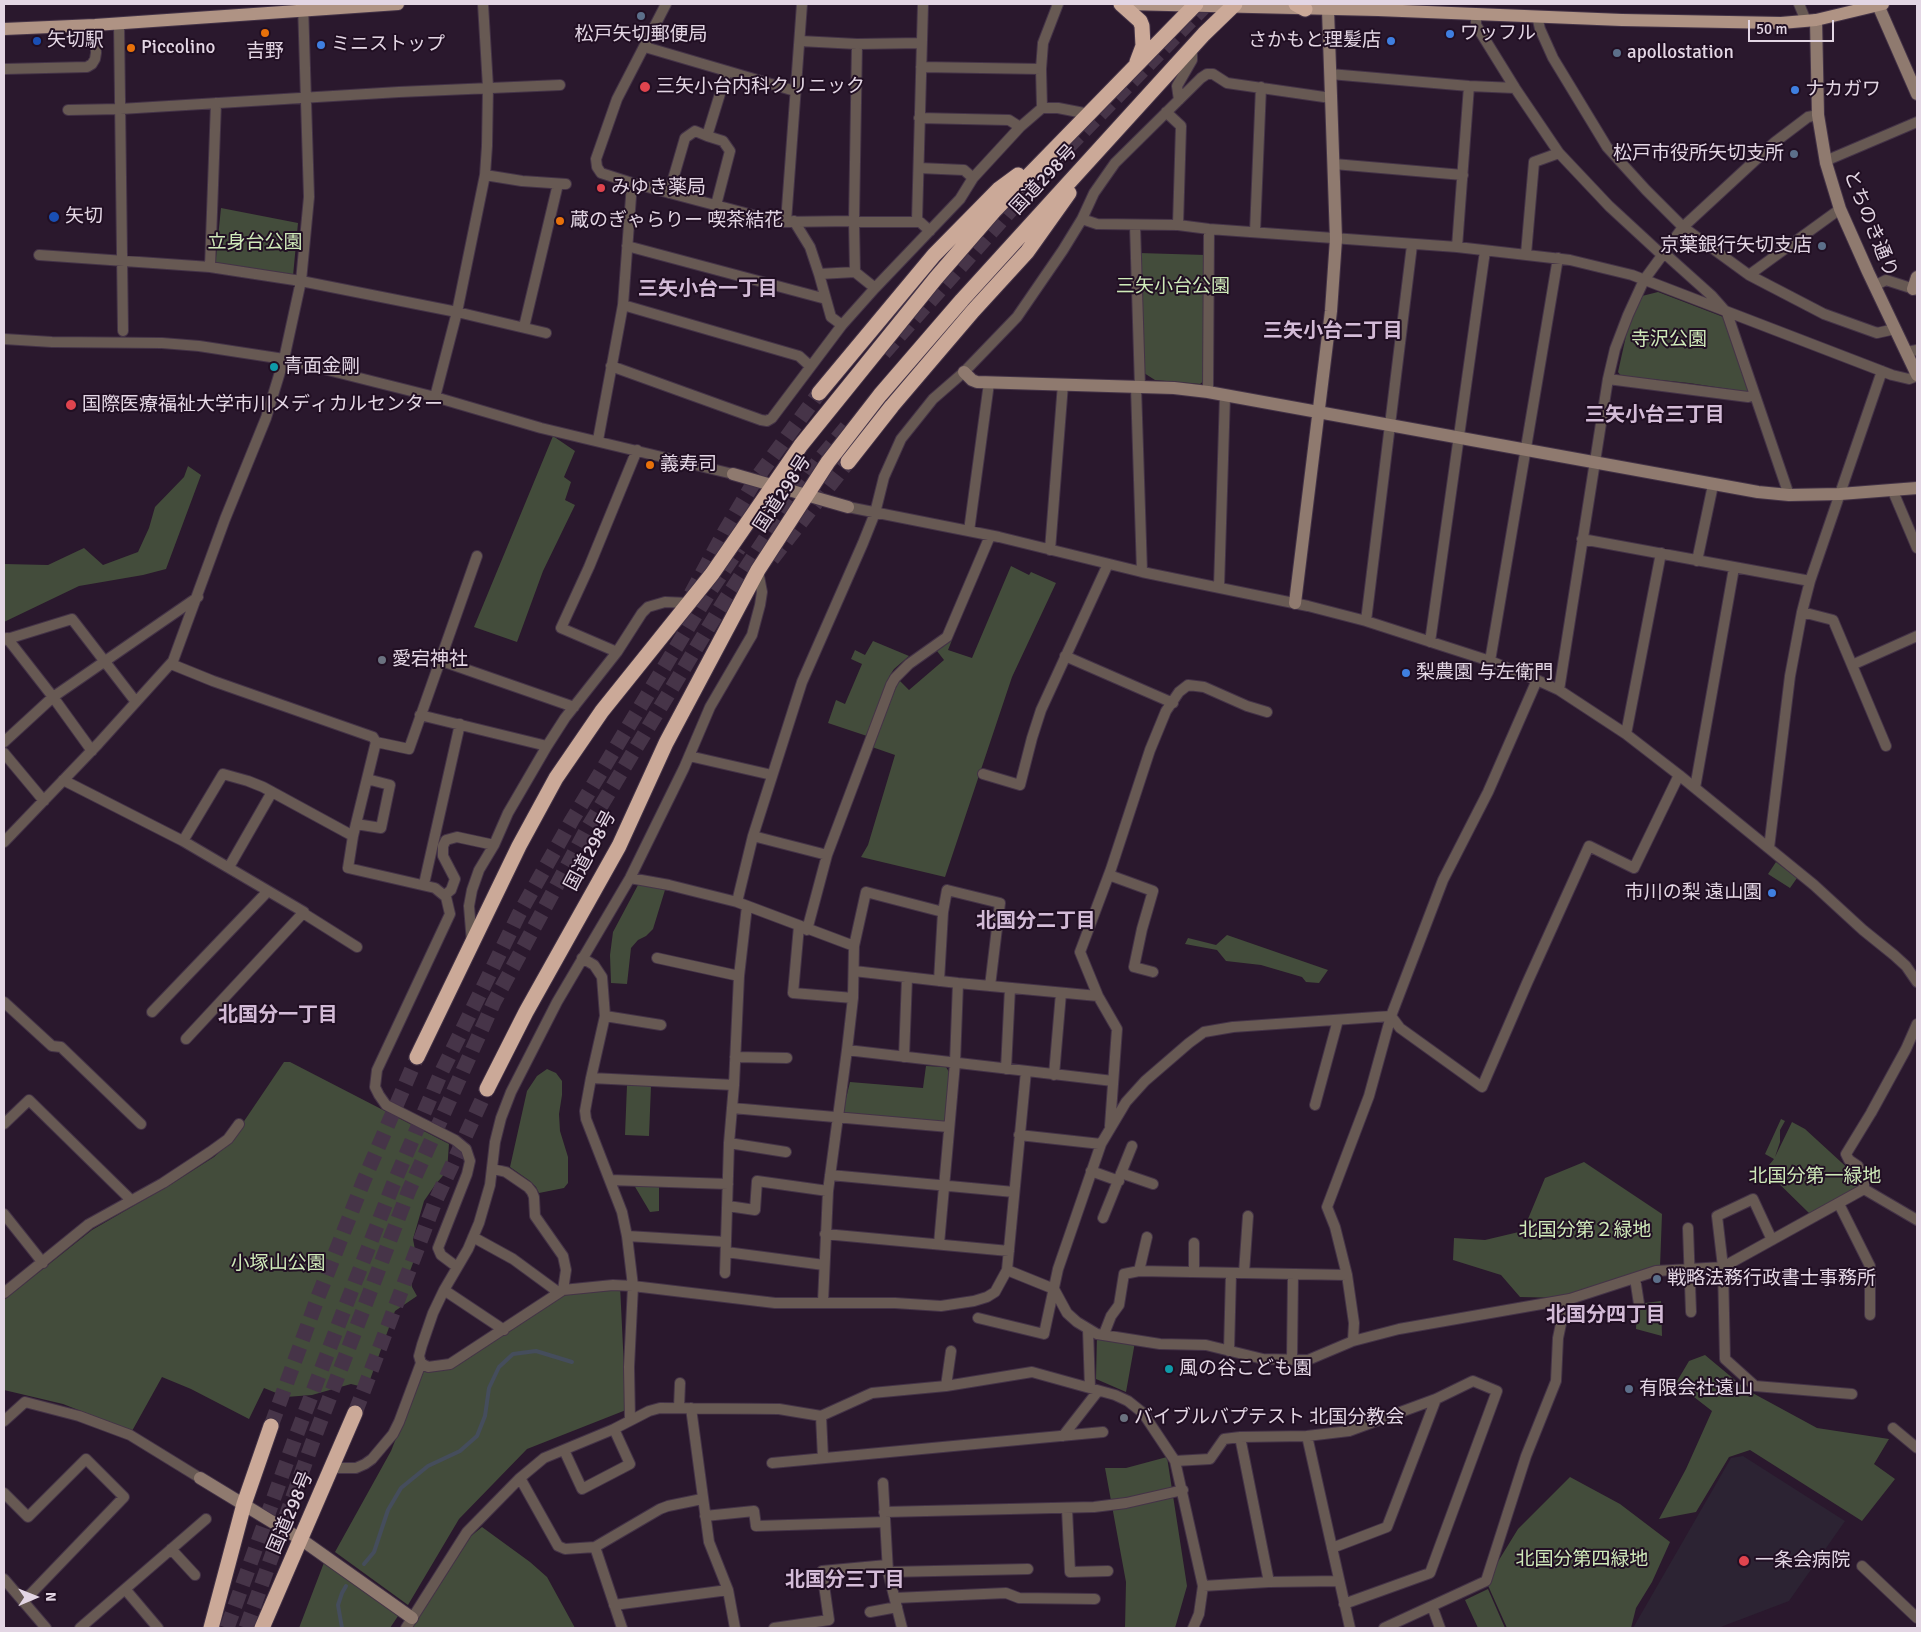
<!DOCTYPE html>
<html>
<head>
<meta charset="utf-8">
<style>
  body { margin:0 }
  #map { position:relative; width:1921px; height:1632px; overflow:hidden; background:#2a182d; font-family:Signika,sans-serif }
  canvas { display:block }
  .frame { position:absolute; inset:0; border:5px solid #e3d6e4; pointer-events:none }
  .north { position:absolute; left:10px; top:1572px; width:50px; height:50px; -webkit-text-stroke:4px #210f23; paint-order:stroke; rotate:89deg; font-size:14px; font-weight:700; line-height:20px; text-align:center; color:#e3d6e4 }
  .north::after { content:''; display:block; margin:auto; width:18px; height:22px; background:#e3d6e4; clip-path:polygon(50% 0,100% 100%,50% 72%,0 100%) }
  .scale { position:absolute; left:1748px; top:20px; width:86px; height:22px; box-sizing:border-box; border:2px solid #e3d6e4; border-top:0; padding-left:6px; font-size:15px; line-height:18px; white-space:nowrap; color:#e3d6e4; -webkit-text-stroke:4px #210f23; paint-order:stroke }
</style>
</head>
<body>
<div id="map">
<canvas width="1921" height="1632"></canvas>
<div class="frame"></div>
<div class="north">N</div>
<div class="scale">50 m</div>
</div>
<script>
const c = document.querySelector('canvas').getContext('2d');
c.lineJoin = 'round';
function fill(path, color) {
  c.fillStyle = color;
  c.fill(path, 'evenodd');
}
function toPath(rows) {
  const path = new Path2D();
  for (const r of rows) {
    path.moveTo(r[0], r[1]);
    for (let i = 2; i < r.length; i += 2) path.lineTo(r[i], r[i + 1]);
  }
  return path;
}
function trace(path, color, width, dash) {
  c.strokeStyle = color;
  c.lineWidth = width;
  c.lineCap = dash ? 'butt' : 'round';
  c.setLineDash(dash || []);
  c.stroke(path);
}
function drawText(font, color, halo, rows, align = 'center') {
  c.font = font + ' Signika,"Noto Sans JP",sans-serif';
  c.lineWidth = 4;
  c.setLineDash([]);
  c.textBaseline = 'middle';
  c.strokeStyle = halo;
  c.fillStyle = color;
  for (const [text, x, y, turn = 0] of rows) {
    c.save();
    c.translate(x, y);
    c.rotate((+turn || 0) * Math.PI / 180);
    c.textAlign = isNaN(turn) ? turn : align;
    if (halo) c.strokeText(text, 0, 0);
    c.fillText(text, 0, 0);
    c.restore();
  }
}
const medical = toPath([
  [1743,1456,1845,1521,1789,1601,1718,1628,1633,1628,1731,1458]
]);
const green = toPath([
  [221,208,298,223,293,276,215,267],
  [1139,253,1206,255,1206,379,1200,384,1155,380,1144,373],
  [1658,292,1726,318,1750,387,1748,392,1689,383,1621,376,1618,372,1628,327,1642,296],
  [553,436,575,451,564,477,571,482,565,500,575,505,543,571,517,642,474,627],
  [188,466,201,475,166,569,143,575,79,586,4,622,4,564,48,565,84,548,103,565,138,552,149,528,155,507,184,477],
  [1011,566,1029,575,1031,572,1056,583,1012,677,945,877,861,857,868,845,895,755,872,747,899,680,909,690,944,660,937,651,952,640,948,650,972,658],
  [873,641,909,656,894,669,890,675,867,736,828,723,836,700,845,704,862,664,851,659,855,650,865,655],
  [1776,862,1797,878,1790,888,1768,874],
  [642,884,664,888,665,890,653,929,646,936,638,940,631,948,627,984,611,983,610,955,613,932,638,885],
  [1227,935,1328,970,1319,983,1306,982,1302,977,1261,965,1226,961,1217,950,1185,944,1188,938,1216,945],
  [284,1062,290,1062,449,1144,447,1171,435,1185,424,1201,413,1239,416,1255,410,1271,412,1287,417,1296,395,1311,367,1388,351,1384,312,1395,286,1397,264,1388,249,1419,191,1389,162,1377,132,1431,63,1404,4,1390,4,1300,92,1230,173,1183,214,1157,230,1142],
  [926,1066,946,1067,949,1072,945,1123,842,1115,850,1082,923,1088],
  [547,1069,556,1073,562,1081,562,1095,559,1114,560,1131,568,1157,568,1183,564,1188,539,1193,536,1187,530,1181,510,1167,527,1091,537,1076],
  [627,1085,651,1086,649,1136,625,1135],
  [1781,1119,1785,1121,1780,1130,1780,1142,1775,1157,1792,1122,1805,1129,1853,1173,1858,1187,1810,1214,1765,1170,1774,1159,1765,1154],
  [1584,1162,1662,1214,1660,1267,1563,1298,1520,1297,1501,1275,1453,1260,1454,1238,1485,1240,1523,1231,1545,1178],
  [634,1185,659,1186,659,1211,650,1212],
  [620,1285,626,1410,527,1449,459,1519,408,1605,335,1552,391,1451,424,1368,456,1366,561,1294],
  [1661,1301,1662,1336,1636,1329,1637,1304],
  [1097,1334,1135,1342,1126,1392,1096,1379],
  [1705,1355,1747,1390,1817,1428,1889,1439,1874,1464,1895,1479,1862,1521,1750,1450,1729,1457,1696,1512,1659,1519,1686,1469,1712,1411,1676,1383,1689,1361],
  [1167,1457,1187,1586,1175,1628,1125,1628,1126,1582,1105,1468,1126,1468],
  [1570,1477,1620,1504,1670,1542,1652,1582,1636,1608,1631,1628,1507,1628,1486,1581,1518,1529],
  [482,1527,530,1562,547,1577,575,1628,412,1628,471,1536],
  [325,1560,398,1616,390,1628,299,1628],
  [1488,1589,1505,1628,1478,1628,1465,1600]
]);
const stream = toPath([
  [364,1564,374,1552,388,1510,401,1488,428,1466,460,1451,477,1436,485,1416,489,1388,499,1367,513,1354,536,1351,572,1362],
  [342,1628,338,1605,342,1593,346,1586]
]);
const highwayTunnel = toPath([
  [884,353,1050,166,1207,4],
  [772,559,848,462],
  [691,594,725,531,756,479,819,393],
  [355,1413,435,1202,487,1089],
  [271,1426,318,1297,364,1180,417,1057],
  [227,1628,296,1436,344,1310,393,1185,441,1073,519,914,572,820,710,591,739,548],
  [246,1628,313,1441,409,1190,494,1002,587,829,725,600,788,504,820,459,849,424]
]);
const street = toPath([
  [666,4,617,99,596,159,597,167,601,173,632,183,779,222,854,221],
  [1799,4,1806,21],
  [1476,14,1476,25,1515,88,1559,153,1609,206,1661,254],
  [1537,16,1540,29,1553,58,1607,147,1646,190,1683,227,1749,275,1824,314,1877,333,1895,329],
  [119,23,123,331],
  [800,41,857,44,922,43],
  [645,47,795,91],
  [921,67,1041,69],
  [4,69,87,67,92,64,95,59,96,53,95,25],
  [1330,74,1469,86,1515,88],
  [1179,100,1177,86,1192,60,1192,49],
  [1042,108,1058,108,1089,114],
  [68,110,120,109,399,92,560,85],
  [1166,112,1181,126,1178,225],
  [919,118,1009,120,1020,127],
  [707,136,723,141,730,151,716,205],
  [1826,163,1830,159,1917,122],
  [1334,164,1463,175],
  [919,168,964,170,973,178],
  [485,175,522,181,566,184],
  [669,193,685,138,695,131,707,136,727,71],
  [1082,219,1097,224,1178,225,1209,229,1457,247,1570,260,1632,275,1892,375,1909,379,1917,376],
  [794,221,810,247,819,274,855,272,875,288],
  [917,221,923,4],
  [786,222,802,4],
  [854,222,920,222,930,231],
  [1135,225,1140,387],
  [1255,232,1261,87],
  [627,246,826,299],
  [1457,247,1469,86],
  [1663,252,1712,296,1727,313,1789,495],
  [1526,254,1534,162,1559,153],
  [39,255,210,267,301,281,457,312,546,333],
  [210,267,216,103],
  [855,272,854,221,857,44],
  [819,274,831,317,842,325],
  [1749,275,1840,209],
  [1874,286,1886,280,1917,290],
  [623,305,799,356,810,366],
  [524,327,558,184],
  [4,339,52,342,162,343,199,346,284,359,435,397,541,428,733,474],
  [1906,352,1917,350],
  [611,366,761,420,767,421,772,418,842,325,875,288,960,199,973,178,1020,127,1042,108,1041,69,1043,43,1058,4],
  [1608,379,1748,397,1754,395],
  [1136,387,1142,572],
  [1208,392,1209,229],
  [435,397,457,312,485,175,487,146,488,87,483,4],
  [598,440,623,305,632,183],
  [1892,489,1917,548],
  [848,507,999,537,1142,572,1308,606,1366,621,1490,661,1537,680,1559,690,1626,734,1679,775,1814,885,1863,930,1894,955,1906,966,1917,982],
  [969,531,989,383],
  [1582,539,1810,581],
  [1050,550,1063,384],
  [1697,561,1713,485],
  [1219,587,1225,395],
  [1802,612,1833,620,1886,746],
  [1366,621,1412,245],
  [7,638,53,697,92,751],
  [4,640,72,619,136,702],
  [1430,642,1485,251],
  [617,652,561,628,589,567,637,450],
  [1065,656,1173,703],
  [439,660,574,707],
  [1490,661,1558,258],
  [171,664,213,681,373,737,376,742,353,836,348,868,435,888,446,897,450,914,377,1070,375,1087,379,1095,386,1105,455,1140,466,1149,470,1161,467,1174,438,1248,441,1255,457,1267],
  [1852,665,1917,636],
  [1559,690,1608,379,1615,349,1628,315,1644,280,1683,227,1775,142,1808,117,1818,115],
  [420,715,547,746],
  [1626,734,1661,553],
  [4,742,53,697,198,597],
  [376,742,409,749,477,556],
  [4,753,44,801],
  [689,756,772,775],
  [983,774,1020,785,1032,738,1041,710,1108,564],
  [63,780,183,841,304,912,186,1039],
  [1695,788,1734,568],
  [356,824,381,828,390,785,367,779],
  [753,836,827,855],
  [183,841,223,774,248,781,263,787,353,836],
  [4,842,98,744,173,661,225,519,266,418,284,359,301,281,309,197,303,4],
  [1769,848,1790,676,1802,612,1810,581,1882,371],
  [229,867,272,792],
  [1109,875,1153,891,1142,929,1134,967,1153,972],
  [630,878,669,885,737,902,854,946,853,998,847,1050,828,1191,823,1302],
  [424,884,460,724],
  [445,895,451,890,455,879,443,856,443,846,446,840,457,837,494,845],
  [737,902,753,836,802,682,863,543,875,513,884,477,901,439,933,399,964,372,1017,317,1063,250,1082,219,1094,193,1115,163,1201,78,1207,74,1213,74,1227,83,1331,98],
  [303,913,357,947],
  [799,926,793,993,853,998],
  [807,930,827,855,891,685,895,678,909,664,947,637,990,536],
  [472,943,469,906,472,890,479,870,494,845,508,813,547,746,565,718,617,652,642,613,648,607,665,602,688,603],
  [854,946,866,892,943,912],
  [582,958,594,965,602,977,605,1016,591,1078,585,1111,586,1119,622,1212,627,1236,633,1286,629,1367,630,1420],
  [657,958,739,976],
  [854,971,958,983,1098,996],
  [939,981,943,912,947,890,1000,903,990,986],
  [4,1002,52,1046,61,1047,141,1124],
  [152,1012,268,891],
  [605,1016,661,1025],
  [1391,1016,1400,1028,1482,1087,1527,983,1589,846,1634,868,1679,775],
  [847,1050,1113,1081],
  [735,1057,787,1058],
  [904,1057,907,978],
  [1006,1069,1010,988],
  [1054,1075,1061,993],
  [591,1078,734,1085],
  [1315,1105,1338,1020],
  [732,1108,949,1127],
  [4,1124,29,1100,131,1200],
  [1110,1126,1117,1029,1098,996,1080,952,1111,869,1150,750,1166,711,1179,692,1188,685,1204,687,1247,706,1267,712],
  [1019,1135,1101,1144],
  [729,1143,786,1152],
  [493,1169,506,1172,528,1187,532,1192,534,1197,535,1216,563,1256,566,1270,563,1290],
  [1091,1171,1119,1181],
  [1121,1173,1153,1184],
  [830,1175,1014,1192],
  [610,1180,728,1184],
  [1864,1189,1917,1220],
  [1839,1204,1870,1266,1870,1315],
  [728,1206,755,1210,757,1181,828,1191],
  [4,1214,43,1263],
  [1103,1218,1132,1146],
  [1688,1228,1691,1312],
  [825,1234,1009,1251],
  [627,1236,726,1242],
  [473,1237,513,1259,558,1292],
  [1147,1237,1139,1271,1347,1275],
  [1772,1240,1753,1199,1717,1216,1723,1267,1725,1359,1755,1386,1852,1394],
  [939,1244,955,1063,958,983],
  [726,1252,824,1265],
  [1007,1270,1054,1289,1067,1313,1077,1322,1097,1334,1160,1344,1206,1345,1263,1359,1308,1360,1353,1341,1399,1329,1570,1299,1656,1271,1723,1267,1864,1189,1864,1181,1858,1166,1849,1160,1846,1154,1871,1113,1906,1049,1917,1024],
  [1194,1272,1194,1243],
  [725,1273,729,1143,734,1085,739,976,747,906],
  [1244,1273,1248,1216],
  [1635,1278,1639,1304],
  [444,1290,504,1330],
  [4,1293,89,1224,163,1183,210,1152,228,1139,239,1124],
  [978,1318,1044,1334,1058,1269,1101,1144,1126,1102,1145,1081,1189,1043,1204,1032,1233,1027,1391,1016],
  [1088,1329,1090,1388],
  [1104,1334,1111,1316,1119,1305,1124,1274,1139,1271],
  [1353,1341,1354,1323,1347,1275,1335,1227,1327,1207,1369,1096,1391,1016,1443,880,1488,792,1537,680],
  [1229,1351,1231,1273],
  [1292,1360,1293,1274],
  [421,1363,428,1367,450,1364,563,1290,613,1285,633,1286,775,1303,895,1303,941,1306,974,1301,987,1297,995,1292,1007,1270,1026,1071],
  [946,1386,951,1351],
  [679,1408,680,1383],
  [691,1408,709,1542,728,1590,735,1628],
  [821,1416,823,1458],
  [4,1421,25,1402,79,1416,130,1435,200,1478],
  [1893,1428,1917,1448],
  [1063,1436,1098,1391],
  [1307,1436,1350,1628],
  [1240,1437,1269,1582],
  [564,1450,582,1489,630,1464,614,1429],
  [1175,1461,1210,1459,1224,1439,1240,1437,1307,1436,1349,1431,1436,1399,1473,1381,1497,1391,1430,1573,1344,1604],
  [772,1463,1103,1432],
  [332,1468,356,1468,365,1464,372,1459,393,1434,399,1422,421,1363,419,1356,422,1345,433,1313,444,1290,468,1249,479,1223,490,1185,495,1142,501,1118,511,1092,557,1002,630,878,684,768,710,707,752,635,760,605,762,592,758,571],
  [520,1478,558,1546,565,1549,595,1547,660,1509,668,1506,702,1499],
  [883,1483,888,1572,902,1628],
  [4,1493,28,1517,86,1459,124,1497,23,1602],
  [1067,1509,1070,1572,1108,1571],
  [884,1512,1094,1507,1126,1503,1183,1490],
  [705,1516,754,1511,756,1526,885,1522],
  [595,1547,622,1628],
  [1332,1548,1387,1527,1436,1399],
  [171,1549,195,1575],
  [1862,1566,1917,1618],
  [888,1572,1028,1569],
  [4,1579,46,1628],
  [1203,1586,1269,1582,1339,1581],
  [125,1589,158,1628],
  [895,1598,1006,1593,1019,1598,1095,1599],
  [614,1605,728,1590],
  [1432,1606,1440,1628],
  [870,1612,897,1607],
  [80,1628,206,1519],
  [406,1628,467,1532,520,1478,544,1458,614,1429,649,1411,660,1408,779,1409,821,1416,872,1393,946,1386,1032,1372,1115,1395,1128,1401,1143,1413,1175,1461,1203,1586,1199,1614,1193,1628],
  [774,1628,829,1620,822,1571,887,1565],
  [1384,1628,1486,1581,1526,1456,1556,1381,1558,1338,1566,1300]
]);
const secondary = toPath([
  [1878,5,1917,94],
  [1816,20,1818,115,1826,163,1840,209,1868,272,1917,375],
  [1913,289,1917,277],
  [964,372,972,380,977,382,1174,388,1208,392,1758,492,1789,495,1840,494,1917,488],
  [733,474,848,507],
  [1295,603,1331,311,1336,239,1328,10],
  [200,1478,302,1540,412,1618]
]);
const primary = toPath([
  [1126,4,1378,10,1622,20,1781,23,1816,20,1883,4],
  [4,29,95,25,398,4]
]);
const highway = toPath([
  [1121,4,1140,21,1142,26,1143,46,1137,62],
  [1296,4,1305,9],
  [819,393,934,255,999,189,1018,175],
  [848,462,892,406,973,311,1027,252,1069,193],
  [417,1057,519,846,556,778,602,711,712,574,801,445,936,278,994,211,1196,4],
  [487,1089,526,1012,619,846,666,743,758,570,828,462,880,395,962,300,1204,34,1235,4],
  [211,1628,244,1504,271,1426],
  [262,1628,355,1413]
]);
const markers = [
  [641,16,5,"#5c6f8a"],
  [265,33,5,"#e8710a"],
  [1450,34,5,"#3f7fe0"],
  [37,41,5,"#1a4fb4"],
  [1391,41,5,"#3f7fe0"],
  [321,45,5,"#3f7fe0"],
  [131,48,5,"#e8710a"],
  [1617,53,5,"#5c6f8a"],
  [645,87,6,"#e0444e"],
  [1795,90,5,"#3f7fe0"],
  [1794,154,5,"#5c6f8a"],
  [601,188,5,"#e0444e"],
  [54,217,6,"#1a4fb4"],
  [560,221,5,"#e8710a"],
  [1822,246,5,"#5c6f8a"],
  [274,367,5,"#0f9aa8"],
  [71,405,6,"#e0444e"],
  [650,465,5,"#e8710a"],
  [382,660,5,"#6b7280"],
  [1406,673,5,"#3f7fe0"],
  [1772,893,5,"#3f7fe0"],
  [1657,1279,5,"#5c6f8a"],
  [1169,1369,5,"#0f9aa8"],
  [1629,1389,5,"#5c6f8a"],
  [1124,1418,5,"#6b7280"],
  [1744,1561,6,"#e0444e"]
];
const poiNames = [
  ["ワッフル",1460,34],
  ["松戸矢切郵便局",641,35,"center"],
  ["矢切駅",47,41],
  ["さかもと理髪店",1381,41,"right"],
  ["ミニストップ",331,45],
  ["Piccolino",141,48],
  ["吉野",265,52,"center"],
  ["apollostation",1627,53],
  ["三矢小台内科クリニック",656,87],
  ["ナカガワ",1805,90],
  ["松戸市役所矢切支所",1784,154,"right"],
  ["みゆき薬局",611,188],
  ["矢切",65,217],
  ["蔵のぎゃらりー 喫茶結花",570,221],
  ["京葉銀行矢切支店",1812,246,"right"],
  ["青面金剛",284,367],
  ["国際医療福祉大学市川メディカルセンター",82,405],
  ["義寿司",660,465],
  ["愛宕神社",392,660],
  ["梨農園 与左衛門",1416,673],
  ["市川の梨 遠山園",1762,893,"right"],
  ["戦略法務行政書士事務所",1667,1279],
  ["風の谷こども園",1179,1369],
  ["有限会社遠山",1639,1389],
  ["バイブルバプテスト 北国分教会",1134,1418],
  ["一条会病院",1755,1561]
];
const streetNames = [
  ["国道298号",1044,180,-47],
  ["とちのき通り",1870,224,68],
  ["国道298号",783,494,-57],
  ["国道298号",591,851,-62],
  ["国道298号",291,1513,-67]
];
const parkNames = [
  ["立身台公園",255,243],
  ["三矢小台公園",1173,287],
  ["寺沢公園",1669,340],
  ["北国分第一緑地",1815,1177],
  ["北国分第２緑地",1585,1231],
  ["小塚山公園",278,1264],
  ["北国分第四緑地",1582,1560]
];
const neighbourhoodNames = [
  ["三矢小台一丁目",708,290],
  ["三矢小台二丁目",1333,332],
  ["三矢小台三丁目",1655,416],
  ["北国分二丁目",1036,922],
  ["北国分一丁目",278,1016],
  ["北国分四丁目",1606,1316],
  ["北国分三丁目",845,1581]
];
fill(medical, '#2c2333');
fill(green, '#434c3b');
trace(stream, '#454d5c', 4);
trace(highwayTunnel, '#463448', 15, [15, 8]);
trace(street, '#443347', 12);
trace(secondary, '#443347', 14);
trace(primary, '#443347', 14);
trace(highway, '#443347', 17);
trace(street, '#675953', 10);
trace(secondary, '#8f7a6f', 12);
trace(primary, '#af9384', 12);
trace(highway, '#cba998', 15);
for (const [x, y, r, color] of markers) {
  const dot = new Path2D();
  dot.arc(x, y, r, 0, 2 * Math.PI);
  c.fillStyle = color;
  c.fill(dot);
  trace(dot, '#210f23', 2);
}
drawText('19px', '#e3d6e4', '#210f23', poiNames, 'left');
drawText('19px', '#e3d6e4', '#210f23', streetNames);
drawText('19px', '#cfeab9', '#210f23', parkNames);
drawText('bold 20px', '#d3bbd7', '#210f23', neighbourhoodNames);
</script>
</body>
</html>
